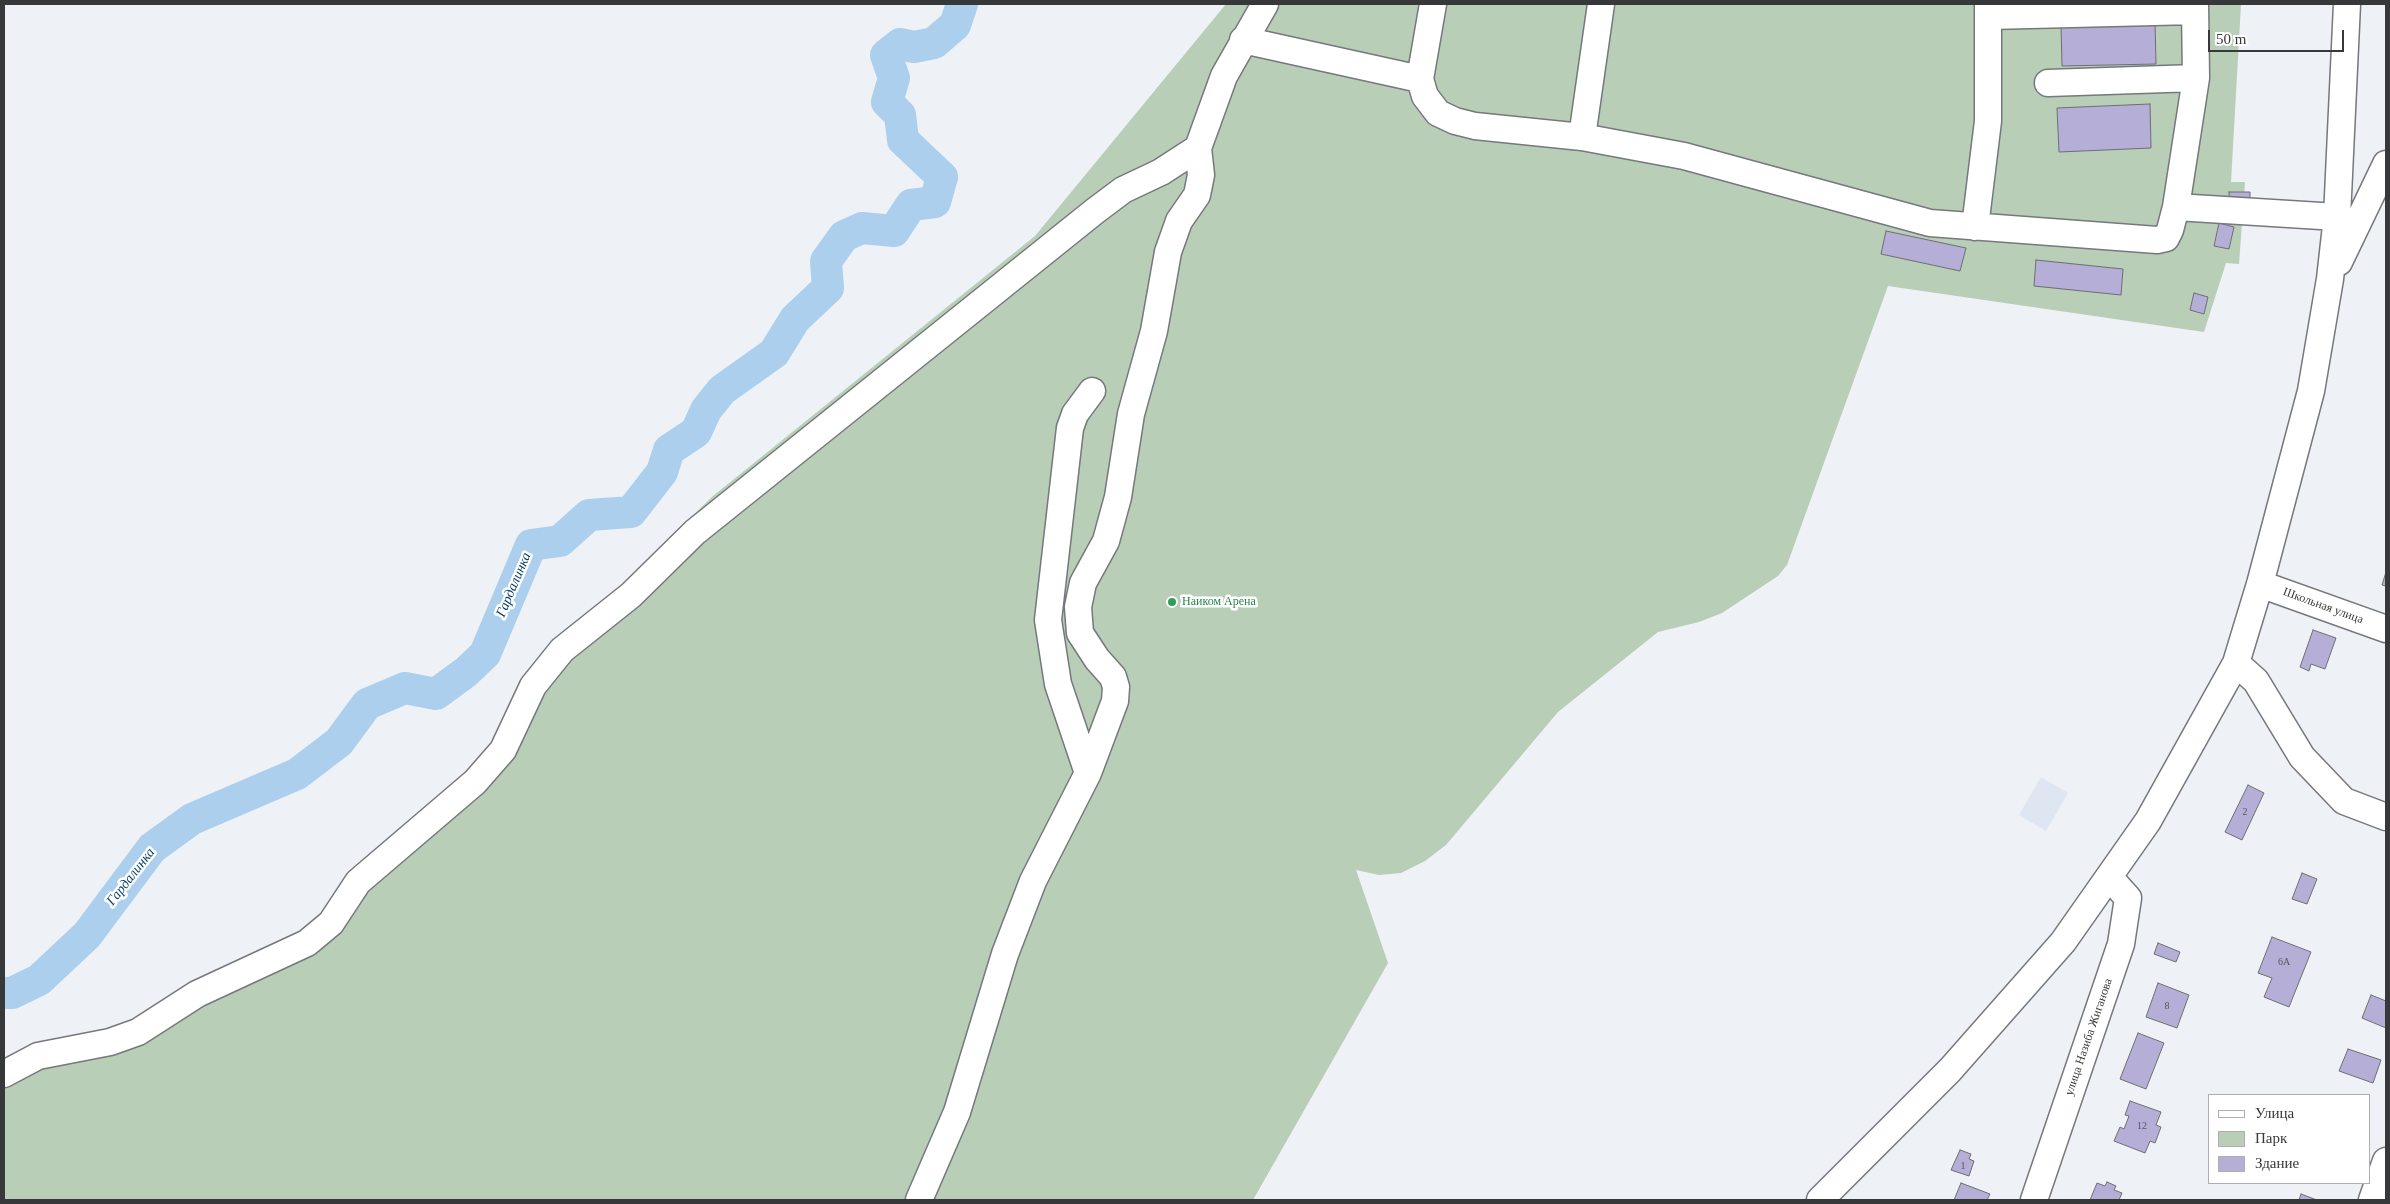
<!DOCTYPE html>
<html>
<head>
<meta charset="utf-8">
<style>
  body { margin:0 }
  #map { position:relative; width:2390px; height:1204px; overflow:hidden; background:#eef1f5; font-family:"Times New Roman",serif }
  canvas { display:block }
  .frame { position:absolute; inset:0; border:5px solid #373839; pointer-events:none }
  .legend { position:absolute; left:2208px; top:1094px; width:162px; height:90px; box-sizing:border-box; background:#fff; border:1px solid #afafb0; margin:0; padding:6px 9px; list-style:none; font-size:15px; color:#373839 }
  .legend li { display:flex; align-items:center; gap:10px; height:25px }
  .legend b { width:25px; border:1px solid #afafb0 }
  .scale { position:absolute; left:2208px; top:30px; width:136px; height:22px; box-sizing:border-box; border:2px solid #373839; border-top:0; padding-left:6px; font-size:15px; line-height:18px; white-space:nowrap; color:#373839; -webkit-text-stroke:4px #fff; paint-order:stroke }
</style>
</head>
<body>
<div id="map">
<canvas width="2390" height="1204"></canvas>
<div class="frame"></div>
<ul class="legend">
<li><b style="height:6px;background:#fff"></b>Улица</li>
<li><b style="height:14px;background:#b8ceb7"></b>Парк</li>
<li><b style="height:14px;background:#b5aed7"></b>Здание</li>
</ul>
<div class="scale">50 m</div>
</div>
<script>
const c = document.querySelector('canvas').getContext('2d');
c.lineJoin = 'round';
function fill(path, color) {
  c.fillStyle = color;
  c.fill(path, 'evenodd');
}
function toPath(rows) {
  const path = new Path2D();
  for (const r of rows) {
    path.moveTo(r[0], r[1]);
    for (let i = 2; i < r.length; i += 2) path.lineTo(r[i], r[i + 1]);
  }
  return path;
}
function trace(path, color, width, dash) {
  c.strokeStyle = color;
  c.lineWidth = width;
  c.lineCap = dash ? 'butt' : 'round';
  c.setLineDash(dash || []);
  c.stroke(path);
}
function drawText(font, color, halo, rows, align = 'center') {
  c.font = font + ' "Times New Roman",serif';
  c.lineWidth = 5;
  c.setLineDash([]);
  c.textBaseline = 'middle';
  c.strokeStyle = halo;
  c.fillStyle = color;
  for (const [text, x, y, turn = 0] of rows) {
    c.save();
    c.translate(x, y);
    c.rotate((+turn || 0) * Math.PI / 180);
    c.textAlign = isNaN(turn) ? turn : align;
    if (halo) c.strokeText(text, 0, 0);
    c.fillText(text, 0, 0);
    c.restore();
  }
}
const built = toPath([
  [2041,777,2068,793,2046,831,2019,815]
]);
const green = toPath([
  [1226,4,2241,4,2231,182,2245,182,2239,264,2226,263,2204,332,1888,286,1787,565,1778,576,1722,613,1699,622,1658,632,1558,712,1446,845,1425,861,1401,873,1379,875,1356,870,1388,963,1253,1200,4,1200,4,1064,44,1043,128,1024,320,921,358,865,491,751,528,675,713,496,1035,236]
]);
const river = toPath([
  [4,993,12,993,39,980,87,935,152,848,192,819,297,774,339,742,367,704,405,688,436,694,466,672,485,654,531,545,560,541,589,515,631,512,662,472,669,450,696,432,706,410,722,390,774,353,795,319,828,288,826,261,844,236,862,228,894,231,911,205,935,202,942,177,903,140,900,115,887,102,894,78,886,55,900,44,914,47,934,43,955,25,962,4]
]);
const building = toPath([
  [2155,22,2156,64,2062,66,2061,24,2155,22],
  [2150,104,2151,148,2059,152,2057,108,2150,104],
  [2229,192,2250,192,2250,204,2229,204,2229,192],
  [2219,223,2234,227,2229,249,2214,246,2219,223],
  [1886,231,1966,248,1960,271,1881,254,1886,231],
  [2036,260,2123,269,2121,295,2034,286,2036,260],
  [2194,293,2208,297,2204,314,2190,310,2194,293],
  [2386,572,2386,586,2382,585,2386,572],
  [2313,630,2336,638,2325,669,2311,664,2309,671,2300,667,2313,630],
  [2248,785,2264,793,2242,840,2225,832,2248,785],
  [2302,873,2317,879,2307,904,2292,899,2302,873],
  [2272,937,2311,952,2289,1007,2264,997,2272,978,2258,973,2272,937],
  [2158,943,2180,952,2176,962,2154,954,2158,943],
  [2158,983,2189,995,2177,1028,2146,1017,2158,983],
  [2371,995,2386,1001,2386,1028,2362,1018,2371,995],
  [2138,1033,2164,1043,2146,1089,2120,1079,2138,1033],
  [2348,1049,2381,1060,2373,1083,2339,1071,2348,1049],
  [2130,1101,2161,1112,2156,1125,2161,1127,2155,1143,2150,1141,2145,1153,2114,1141,2120,1127,2124,1129,2129,1116,2125,1115,2130,1101],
  [1960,1150,1971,1154,1969,1159,1974,1161,1969,1176,1951,1170,1960,1150],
  [2107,1182,2116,1186,2114,1190,2122,1193,2119,1200,2090,1200,2097,1183,2105,1186,2107,1182],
  [1961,1183,1990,1194,1987,1200,1954,1200,1961,1183],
  [2301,1194,2317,1200,2299,1200,2301,1194]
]);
const minor = toPath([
  [1433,4,1420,79,1425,96,1438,113,1455,121,1475,126,1582,137,1684,156,1930,223,2157,240,2166,238,2170,230,2176,207,2196,78,2195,4],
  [1989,16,2195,11],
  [1243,40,1420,79],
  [2048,83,2196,78],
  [1582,137,1601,4],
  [2176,207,2337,217],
  [1975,227,1988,121,1988,4],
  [2339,262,2386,164],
  [2260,584,2386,629],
  [2236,663,2256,681,2302,757,2344,801,2386,817],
  [1088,773,1115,701,1116,687,1113,677,1097,659,1080,633,1078,607,1083,583,1106,541,1118,497,1131,414,1154,331,1168,252,1179,221,1197,195,1201,175,1198,148,1224,76,1265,4],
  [4,1074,38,1056,110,1042,138,1032,197,994,307,943,331,923,358,882,475,782,503,750,533,686,562,650,631,595,695,532,1095,211,1123,190,1161,172,1198,148],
  [919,1200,957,1112,1005,954,1033,881,1088,773,1058,684,1048,620,1070,428,1075,414,1092,391],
  [1820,1200,1950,1070,2063,942,2148,821,2236,663,2260,584,2311,391,2330,279,2337,217,2347,4],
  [2034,1200,2121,944,2128,898,2109,877],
  [2372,1200,2386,1161]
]);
const markers = [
  [1172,602,5,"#2e9e5b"]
];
const numberNames = [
  ["2",2245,812],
  ["6А",2284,962],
  ["8",2167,1006],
  ["12",2142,1126],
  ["1",1963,1166]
];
const leisureNames = [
  ["Наиком Арена",1182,602]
];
const streetNames = [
  ["Школьная улица",2323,606,20],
  ["улица Назиба Жиганова",2089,1037,-71]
];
const waterNames = [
  ["Гардалинка",514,585,-67],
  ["Гардалинка",131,877,-52]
];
fill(built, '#dee7f1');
fill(green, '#b8ceb7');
trace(river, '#accfee', 32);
fill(building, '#b5aed7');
trace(building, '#6f6e72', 1);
trace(minor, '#75787c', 29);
trace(minor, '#fff', 26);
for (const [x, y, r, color] of markers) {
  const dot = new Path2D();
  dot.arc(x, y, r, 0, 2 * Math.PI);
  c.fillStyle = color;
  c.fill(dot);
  trace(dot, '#fff', 2);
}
drawText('10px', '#565660', null, numberNames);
drawText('12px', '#27864d', '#fff', leisureNames, 'left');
drawText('12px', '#373839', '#fff', streetNames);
drawText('italic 14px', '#08426a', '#fff', waterNames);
</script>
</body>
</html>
